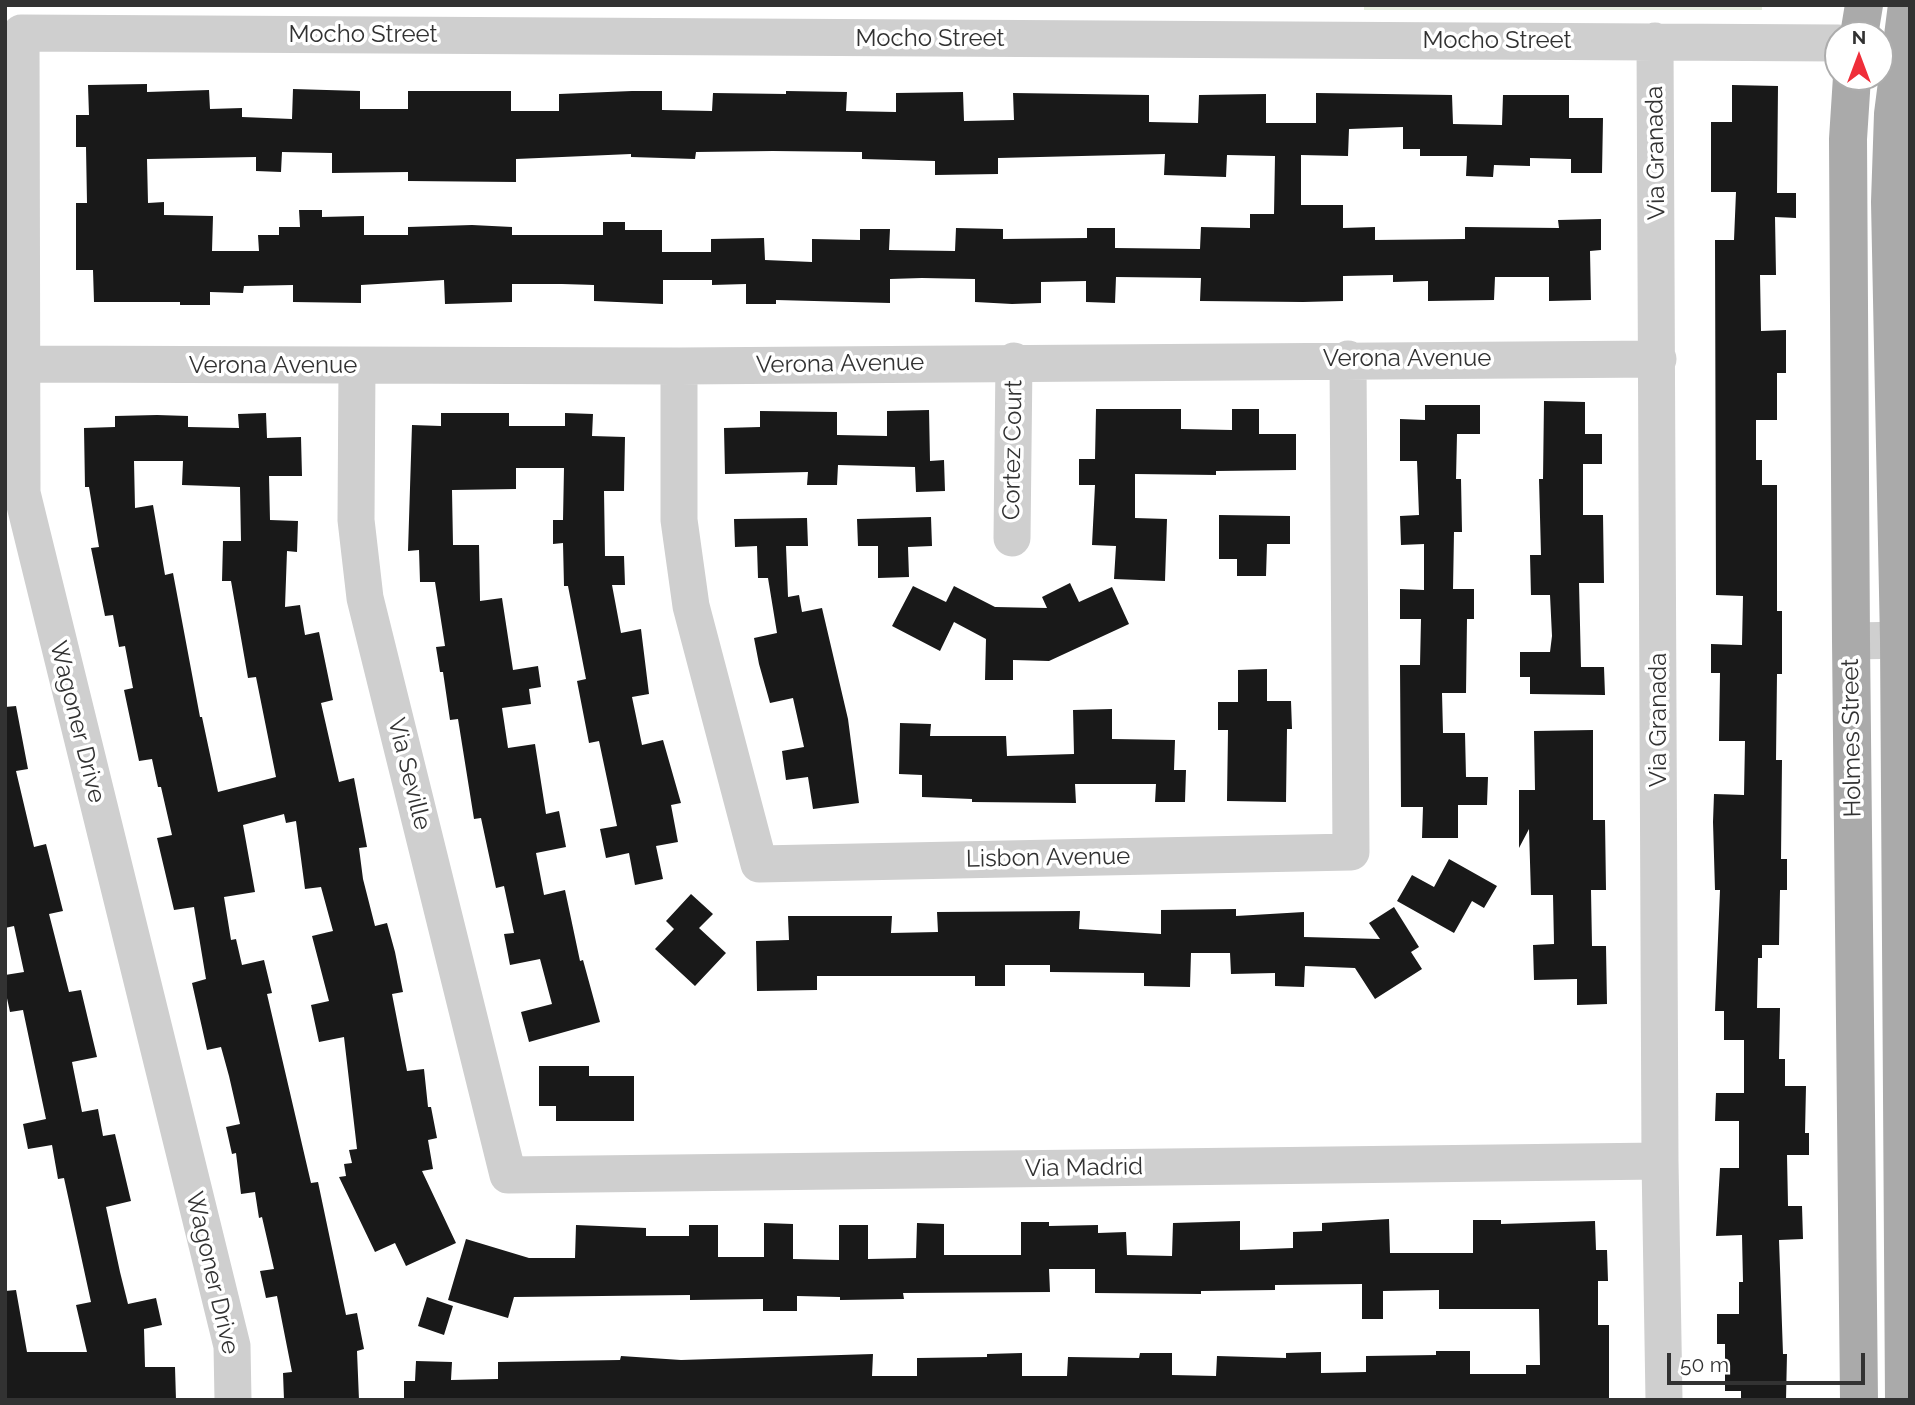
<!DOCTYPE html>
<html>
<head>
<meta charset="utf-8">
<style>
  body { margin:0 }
  #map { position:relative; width:1915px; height:1405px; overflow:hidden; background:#fff; font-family:Raleway,sans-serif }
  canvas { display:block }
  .frame { position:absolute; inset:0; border:7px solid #323232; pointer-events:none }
  .north { position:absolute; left:1824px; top:21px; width:70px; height:70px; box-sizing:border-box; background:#fff; border:2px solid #adadad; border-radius:50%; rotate:0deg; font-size:19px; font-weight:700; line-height:28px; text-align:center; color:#323232 }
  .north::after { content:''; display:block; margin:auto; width:24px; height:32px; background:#ef2e39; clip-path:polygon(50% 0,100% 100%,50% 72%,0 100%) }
  .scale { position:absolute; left:1667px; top:1353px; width:198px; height:32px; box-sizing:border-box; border:4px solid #323232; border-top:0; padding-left:9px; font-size:21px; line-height:24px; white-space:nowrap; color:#323232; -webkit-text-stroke:5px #fff; paint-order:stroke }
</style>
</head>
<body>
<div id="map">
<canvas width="1915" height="1405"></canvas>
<div class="frame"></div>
<div class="north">N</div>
<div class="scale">50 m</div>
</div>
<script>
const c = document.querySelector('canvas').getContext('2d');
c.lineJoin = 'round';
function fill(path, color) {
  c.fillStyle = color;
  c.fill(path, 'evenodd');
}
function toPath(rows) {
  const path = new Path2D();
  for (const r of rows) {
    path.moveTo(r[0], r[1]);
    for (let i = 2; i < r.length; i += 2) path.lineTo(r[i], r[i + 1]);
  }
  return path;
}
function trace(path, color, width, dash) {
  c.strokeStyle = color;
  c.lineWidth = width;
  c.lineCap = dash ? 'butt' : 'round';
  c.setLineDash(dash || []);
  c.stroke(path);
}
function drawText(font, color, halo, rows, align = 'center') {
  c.font = font + ' Raleway,sans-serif';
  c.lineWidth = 7;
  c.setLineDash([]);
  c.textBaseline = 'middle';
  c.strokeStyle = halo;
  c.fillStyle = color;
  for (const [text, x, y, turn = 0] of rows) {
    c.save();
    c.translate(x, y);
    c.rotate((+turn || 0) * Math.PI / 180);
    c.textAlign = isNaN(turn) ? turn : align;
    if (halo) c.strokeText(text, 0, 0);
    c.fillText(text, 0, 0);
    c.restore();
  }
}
const green = toPath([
  [1364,5,1762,5,1762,10,1364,10]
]);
const building = toPath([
  [147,84,147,92,209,90,210,109,242,108,242,117,292,119,293,89,360,91,360,109,408,109,408,91,511,91,511,111,559,111,559,94,632,91,662,91,662,110,712,111,713,93,786,94,786,91,847,92,846,111,896,112,896,93,963,92,964,121,1014,120,1013,93,1149,95,1149,122,1198,123,1199,95,1266,94,1266,123,1316,123,1316,93,1452,95,1453,124,1502,125,1503,95,1569,95,1569,118,1603,118,1602,173,1571,173,1571,159,1530,158,1530,166,1494,165,1493,177,1466,176,1467,156,1420,156,1420,149,1403,149,1403,127,1349,129,1348,156,1301,155,1301,205,1343,205,1343,228,1375,227,1375,240,1465,239,1465,227,1559,228,1558,220,1601,219,1601,250,1590,251,1591,300,1549,301,1549,277,1495,277,1494,300,1428,301,1428,281,1393,282,1393,275,1343,276,1343,301,1303,302,1200,301,1201,278,1116,277,1115,303,1086,302,1086,281,1041,282,1041,303,1012,304,975,302,975,279,922,278,890,279,890,303,776,300,776,304,746,304,746,284,712,285,712,280,663,280,663,304,594,301,594,285,562,284,512,284,512,302,445,304,444,280,361,285,361,303,293,302,293,285,244,286,243,293,210,292,210,305,180,305,180,302,94,302,93,270,76,270,76,203,87,203,86,147,76,147,76,115,89,115,88,85],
  [773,151,862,152,862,159,935,161,935,175,998,174,998,158,1165,154,1164,175,1226,177,1227,155,1275,156,1274,214,1250,214,1250,228,1201,227,1200,249,1115,248,1115,228,1087,228,1087,238,1003,239,1003,229,956,228,955,251,889,250,890,229,860,229,860,240,812,239,812,262,765,260,764,238,711,239,711,252,662,252,662,230,625,230,625,222,603,222,603,235,512,235,512,227,472,225,408,227,408,235,364,235,364,216,322,217,322,210,299,210,300,227,279,227,279,235,258,235,259,251,212,251,213,216,164,215,164,202,148,203,147,159,256,157,256,171,281,172,282,152,332,153,332,173,408,172,408,181,516,182,516,159,631,154,631,157,695,159,696,152],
  [1732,85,1778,86,1777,193,1796,193,1796,218,1775,217,1776,275,1760,275,1761,331,1786,330,1786,373,1777,373,1777,420,1756,420,1756,460,1762,460,1762,485,1777,485,1777,611,1782,611,1782,674,1777,674,1776,760,1782,760,1781,859,1787,859,1787,890,1780,890,1779,945,1762,945,1762,958,1758,958,1757,1008,1780,1008,1779,1059,1785,1059,1785,1086,1806,1086,1805,1133,1809,1133,1809,1155,1787,1155,1788,1206,1802,1206,1803,1239,1779,1240,1783,1354,1787,1354,1786,1400,1741,1400,1741,1391,1725,1391,1725,1344,1717,1344,1717,1314,1739,1314,1739,1282,1743,1282,1742,1235,1716,1236,1720,1168,1739,1168,1739,1121,1715,1121,1716,1093,1744,1093,1744,1040,1724,1040,1724,1011,1715,1011,1720,890,1715,890,1713,822,1714,794,1744,795,1745,741,1719,741,1720,673,1711,673,1711,644,1742,645,1743,596,1716,595,1715,240,1734,240,1736,192,1711,192,1711,122,1732,122],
  [1544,401,1585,402,1585,434,1602,434,1602,464,1583,464,1583,515,1603,515,1604,583,1579,583,1581,667,1604,667,1605,695,1530,694,1530,677,1520,677,1520,652,1550,652,1552,636,1550,595,1531,595,1530,555,1541,555,1539,479,1543,479],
  [1425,405,1480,405,1480,434,1457,434,1456,479,1461,479,1462,532,1454,532,1453,589,1474,589,1474,619,1467,619,1466,693,1442,693,1443,733,1465,733,1466,777,1488,777,1487,805,1458,805,1458,838,1422,838,1423,807,1401,807,1400,665,1420,665,1421,619,1400,619,1400,589,1424,590,1424,544,1401,545,1400,516,1419,515,1417,461,1400,461,1400,419,1425,420],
  [1096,409,1181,409,1181,429,1232,430,1232,409,1259,409,1259,434,1296,434,1296,470,1216,471,1216,475,1135,474,1135,518,1167,519,1165,581,1114,579,1116,546,1092,545,1095,485,1079,485,1079,459,1095,459],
  [929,410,930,461,944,460,945,491,916,492,915,467,838,465,837,485,807,485,808,472,725,474,724,428,760,427,760,411,837,412,837,435,887,436,887,411],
  [266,413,267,438,301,437,302,476,269,476,270,520,298,521,297,552,287,551,285,607,300,605,305,635,319,632,333,700,321,703,339,782,354,778,367,847,359,848,363,879,375,926,387,923,395,952,403,992,392,994,407,1071,424,1069,428,1107,431,1107,437,1138,428,1140,433,1169,422,1171,456,1243,406,1266,395,1243,375,1252,339,1177,346,1176,344,1164,352,1163,349,1150,357,1149,344,1037,319,1042,311,1005,329,1001,312,936,333,931,321,887,305,889,296,821,286,823,284,814,243,825,255,892,224,897,231,940,236,939,242,965,264,960,272,993,267,994,311,1183,318,1182,346,1315,357,1313,364,1349,357,1351,359,1400,284,1400,283,1373,292,1372,277,1296,266,1298,260,1271,274,1269,262,1217,259,1218,255,1192,241,1194,236,1153,232,1154,226,1127,240,1124,229,1076,221,1047,207,1050,192,983,206,979,194,907,174,910,157,838,172,835,161,787,158,787,152,759,139,761,124,690,133,688,125,646,119,647,113,615,105,616,91,548,99,547,89,487,85,487,84,428,115,427,115,416,157,415,188,416,188,427,239,428,238,414],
  [134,461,183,461,182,485,240,487,241,541,223,541,222,581,231,581,248,678,256,677,276,777,218,792,202,717,200,717,173,573,165,575,153,505,135,508],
  [441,413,509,413,509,426,565,426,565,413,593,414,592,436,625,437,624,491,604,491,605,556,624,556,625,585,612,585,621,633,641,629,649,694,632,697,642,745,663,740,681,803,671,805,678,842,656,846,663,879,635,885,629,853,606,858,600,829,617,826,599,741,589,743,577,681,586,679,568,586,564,586,563,543,553,544,553,520,563,520,564,468,516,468,516,489,452,490,453,545,479,545,480,601,502,598,513,670,538,666,541,687,529,689,531,704,502,708,508,748,535,744,546,814,559,811,566,847,536,853,544,895,565,890,580,961,583,960,600,1022,529,1042,521,1012,552,1004,540,959,510,965,504,934,514,933,504,886,496,888,481,818,474,819,458,719,450,720,443,672,440,672,436,647,445,646,435,582,420,582,419,550,408,551,412,425,441,426],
  [1219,515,1290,516,1290,544,1267,544,1266,576,1237,576,1237,559,1219,559],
  [931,517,932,546,908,547,909,577,878,578,878,546,858,546,857,519],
  [807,518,808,546,786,546,788,597,799,595,802,612,822,608,848,719,859,803,813,809,808,777,786,780,782,751,804,747,793,698,770,703,759,664,754,638,777,633,768,578,758,578,757,546,735,547,734,519],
  [1070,583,1079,602,1112,587,1129,624,1049,661,1013,660,1013,680,985,680,986,639,954,622,940,651,892,626,913,586,946,602,954,586,995,607,1047,608,1042,597],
  [1267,669,1267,701,1291,701,1292,729,1287,729,1286,802,1227,801,1228,730,1218,730,1218,702,1238,702,1238,670],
  [16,706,28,769,16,771,34,847,46,844,63,911,49,914,69,992,81,990,97,1057,72,1062,82,1112,98,1109,103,1136,115,1134,131,1201,106,1207,120,1272,128,1304,156,1298,162,1325,144,1329,145,1367,175,1367,176,1400,5,1400,5,1291,16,1290,27,1352,87,1352,76,1305,91,1302,64,1178,58,1179,52,1145,28,1149,23,1124,46,1119,23,1010,10,1012,5,989,5,975,24,972,14,926,5,928,5,707],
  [1112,709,1112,739,1175,740,1174,770,1186,770,1185,802,1155,802,1156,784,1075,784,1076,803,972,802,972,799,922,797,922,775,899,774,900,723,931,724,930,736,1006,736,1007,756,1074,754,1073,710],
  [1593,730,1593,820,1605,820,1606,890,1591,890,1592,946,1606,946,1607,1004,1577,1005,1577,979,1534,980,1533,945,1554,944,1553,895,1531,895,1529,829,1519,848,1519,790,1535,790,1534,731],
  [1449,859,1497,886,1484,908,1472,901,1454,933,1397,901,1412,875,1434,887],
  [691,894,713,914,699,928,726,953,695,986,655,949,674,929,666,921],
  [1394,907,1419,947,1411,952,1422,969,1375,999,1355,968,1305,966,1304,987,1275,986,1275,973,1231,974,1230,953,1191,953,1190,987,1144,986,1144,973,1050,972,1050,965,1005,965,1005,986,975,986,975,976,817,976,817,990,757,991,756,941,789,940,788,916,892,916,891,933,938,932,937,912,1080,911,1079,929,1161,934,1161,910,1236,909,1236,916,1304,912,1304,937,1380,939,1369,923],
  [539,1066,589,1066,589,1076,634,1076,634,1121,556,1121,556,1106,539,1106],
  [1389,1219,1390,1253,1473,1253,1473,1220,1501,1220,1501,1224,1595,1221,1596,1250,1607,1250,1608,1281,1598,1281,1598,1325,1609,1325,1609,1400,404,1400,404,1381,415,1381,416,1361,452,1362,451,1380,498,1379,498,1362,620,1360,621,1356,681,1360,873,1354,872,1376,917,1376,917,1358,987,1357,987,1354,1022,1353,1022,1376,1067,1376,1068,1357,1139,1358,1140,1353,1172,1353,1172,1375,1216,1376,1217,1356,1286,1358,1286,1353,1321,1352,1321,1373,1366,1372,1366,1356,1436,1355,1436,1351,1470,1351,1470,1374,1526,1374,1526,1365,1540,1365,1539,1309,1439,1309,1439,1290,1383,1291,1383,1319,1362,1319,1362,1284,1275,1285,1275,1290,1201,1291,1201,1294,1095,1293,1095,1269,1049,1269,1050,1292,903,1293,904,1299,840,1300,840,1297,797,1296,797,1311,763,1311,763,1299,690,1300,690,1295,514,1297,508,1318,448,1300,466,1239,529,1258,575,1258,576,1225,646,1228,646,1236,689,1236,689,1225,718,1225,718,1257,764,1257,764,1223,793,1224,793,1259,839,1260,839,1225,868,1225,868,1259,916,1258,917,1223,944,1224,944,1255,1021,1255,1021,1222,1049,1222,1049,1226,1098,1225,1098,1233,1126,1232,1127,1255,1172,1256,1173,1223,1240,1221,1240,1250,1293,1248,1293,1232,1322,1231,1322,1223],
  [427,1297,453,1306,444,1335,418,1326]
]);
const minor = toPath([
  [1655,41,1660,1161,1664,1400],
  [22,364,679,366,1658,359],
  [357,366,356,520,365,598,508,1175,1660,1161],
  [679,366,679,520,691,606,759,864,1351,852,1348,359],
  [1012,538,1014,361],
  [1851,641,1910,640],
  [233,1400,232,1346,22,493,21,33,1838,43]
]);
const major = toPath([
  [1859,35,1864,5],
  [1852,77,1848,139,1851,641,1859,1400],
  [1904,1400,1899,640,1890,202,1893,114,1907,5]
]);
const streetNames = [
  ["Mocho Street",363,35],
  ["Mocho Street",930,39],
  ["Mocho Street",1497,41],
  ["Via Granada",1656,153,-91],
  ["Verona Avenue",1407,359],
  ["Verona Avenue",840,364,-1],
  ["Verona Avenue",273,366],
  ["Cortez Court",1013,450,-89],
  ["Via Granada",1659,720,-90],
  ["Wagoner Drive",77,722,76],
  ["Holmes Street",1852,738,-91],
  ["Via Seville",409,774,76],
  ["Lisbon Avenue",1048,858,-1],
  ["Via Madrid",1084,1168,-1],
  ["Wagoner Drive",212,1273,77]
];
fill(green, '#e7efe0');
fill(building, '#191919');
trace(minor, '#cfcfcf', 37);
trace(major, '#aaa', 38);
drawText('24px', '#323232', '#fff', streetNames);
</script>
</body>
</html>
